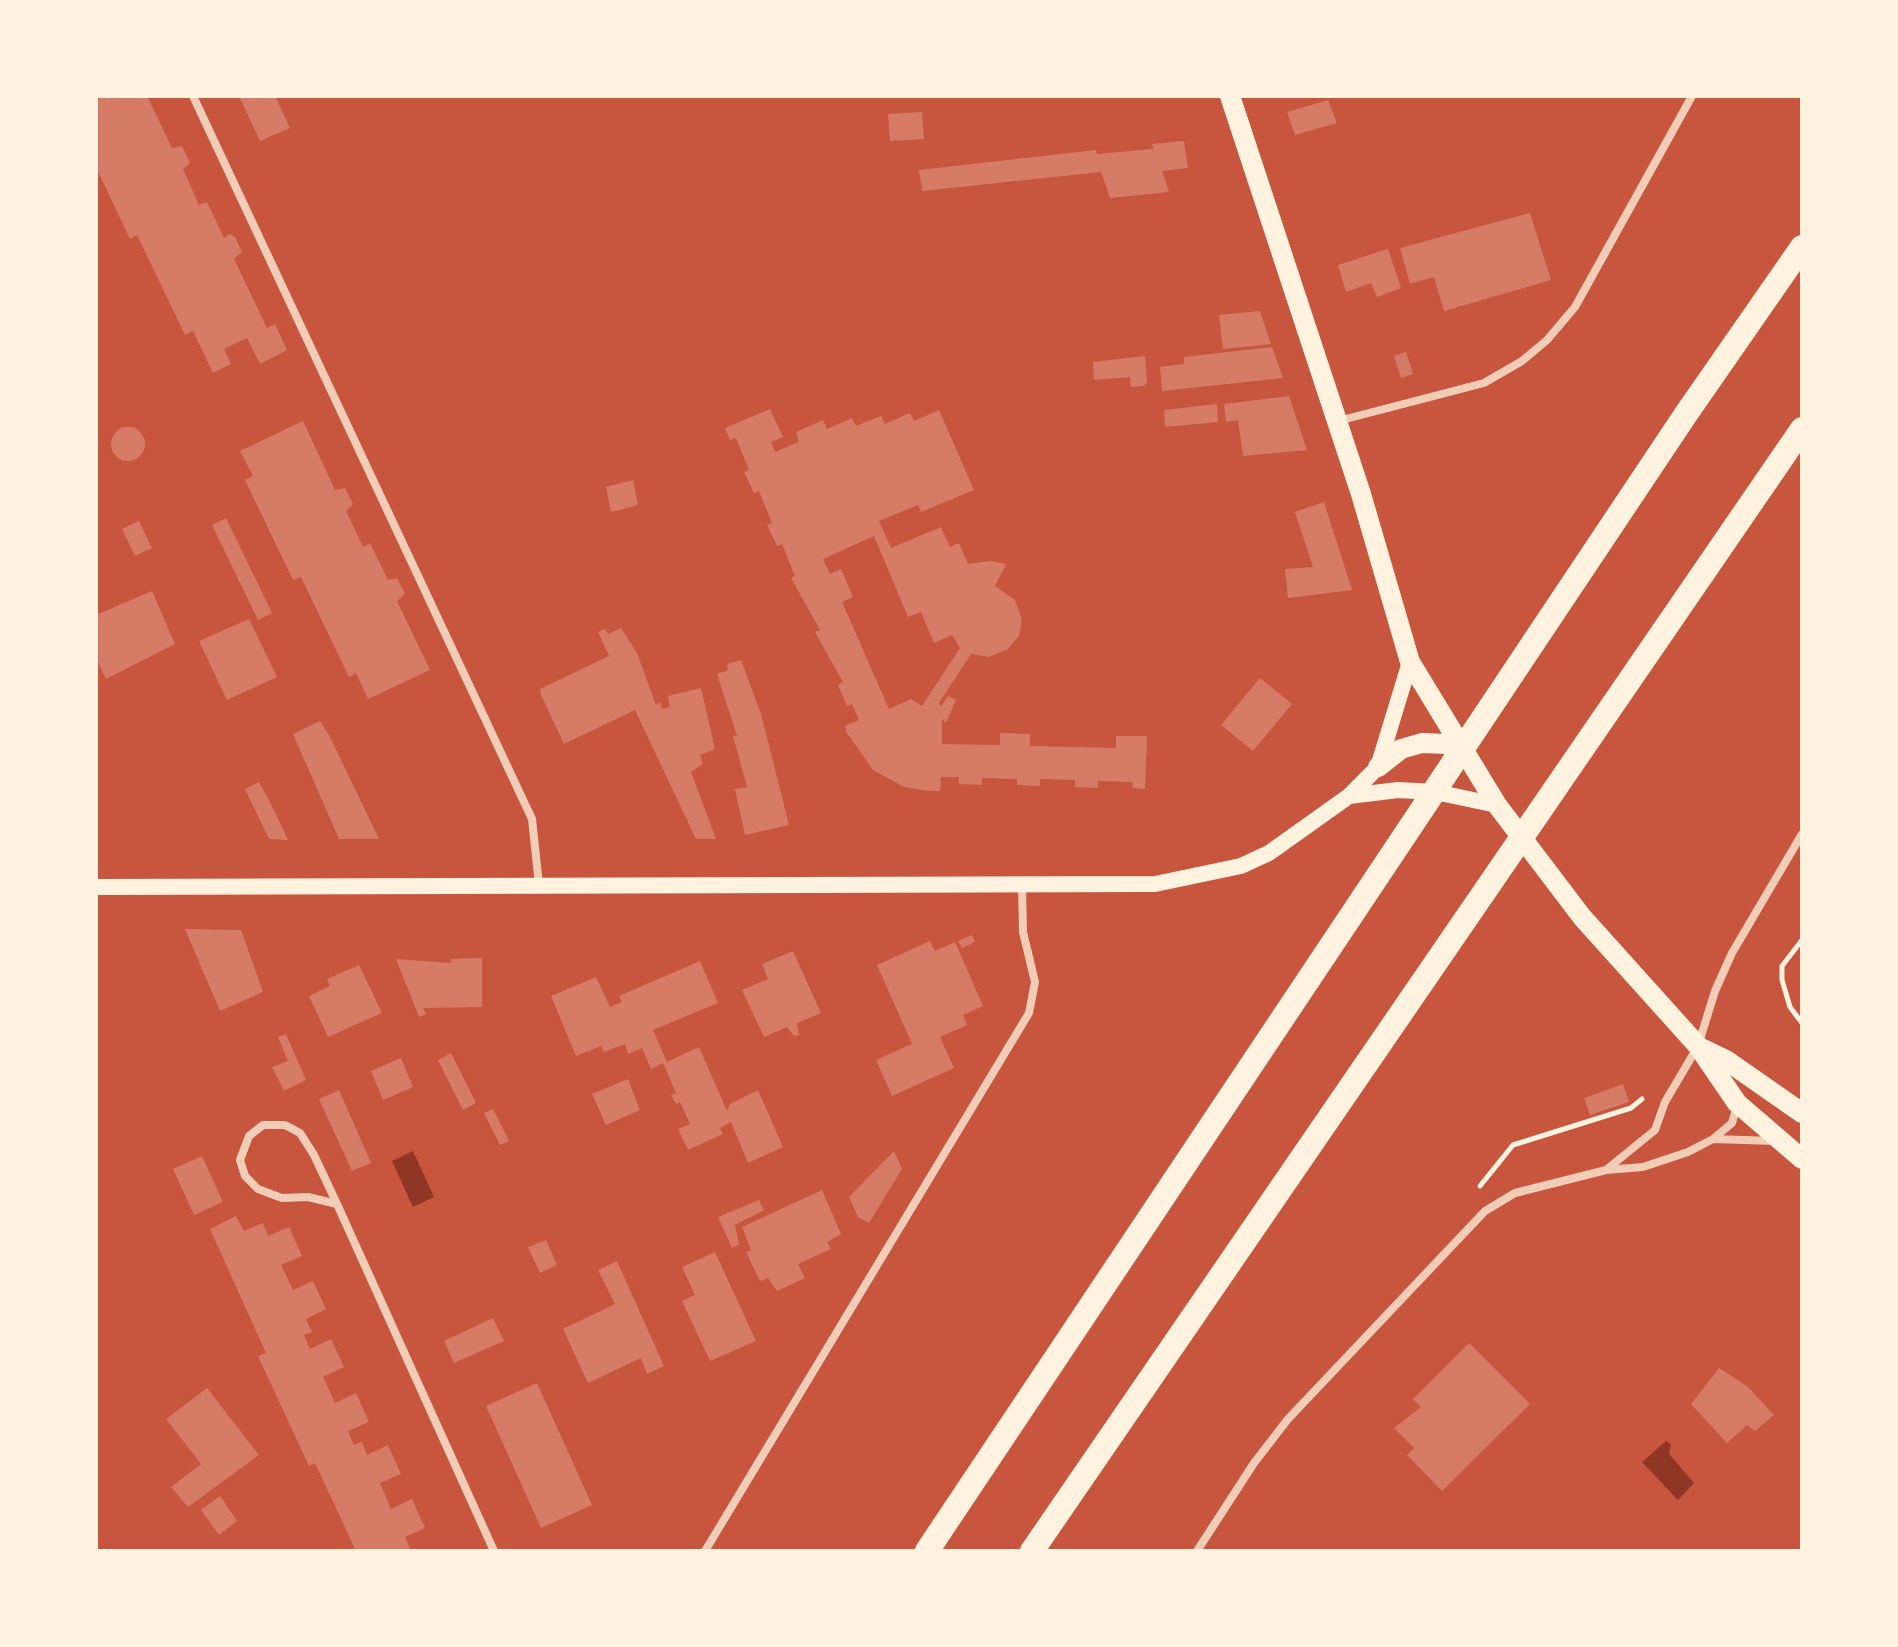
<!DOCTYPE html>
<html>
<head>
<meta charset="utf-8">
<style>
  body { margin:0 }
  #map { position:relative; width:1898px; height:1647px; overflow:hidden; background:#c8553d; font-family:"Sofia Sans Condensed",sans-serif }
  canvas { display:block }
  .frame { position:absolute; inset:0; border:98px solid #fff3e0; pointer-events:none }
</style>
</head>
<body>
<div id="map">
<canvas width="1898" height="1647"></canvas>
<div class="frame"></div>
</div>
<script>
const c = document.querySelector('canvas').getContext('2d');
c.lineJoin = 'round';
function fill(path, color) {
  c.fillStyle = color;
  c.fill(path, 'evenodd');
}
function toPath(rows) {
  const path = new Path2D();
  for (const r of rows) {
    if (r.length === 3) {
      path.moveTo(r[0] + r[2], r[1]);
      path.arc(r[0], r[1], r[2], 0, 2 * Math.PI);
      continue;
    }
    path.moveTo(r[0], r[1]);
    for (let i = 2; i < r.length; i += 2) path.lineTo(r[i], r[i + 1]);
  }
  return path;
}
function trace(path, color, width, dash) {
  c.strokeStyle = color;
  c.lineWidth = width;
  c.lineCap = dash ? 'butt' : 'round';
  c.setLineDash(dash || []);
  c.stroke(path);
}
const water = toPath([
  [413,1151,434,1197,413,1207,392,1161],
  [1666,1441,1671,1445,1669,1454,1694,1483,1678,1500,1642,1462]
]);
const building = toPath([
  [104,96,147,96,172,148,182,146,190,163,183,169,199,205,207,202,224,238,230,234,235,237,242,252,234,259,267,328,275,324,287,350,260,364,247,338,224,349,231,364,213,373,193,331,185,335,137,235,130,239,96,167,96,100],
  [239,96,275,96,290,128,260,141],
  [1328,100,1337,123,1295,135,1287,112],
  [922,112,924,139,890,141,888,114],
  [1184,141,1188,168,1162,171,1169,192,1110,198,1101,172,922,191,919,170,1096,150,1097,154,1153,149,1152,144],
  [1530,213,1551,280,1444,311,1434,277,1410,284,1400,248],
  [1388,249,1401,288,1377,297,1371,283,1346,292,1338,265],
  [1260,311,1271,344,1223,349,1219,315],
  [1272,347,1283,378,1162,391,1160,367,1184,364,1184,357],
  [1406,352,1413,374,1401,378,1394,356],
  [1145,356,1147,382,1144,386,1131,387,1130,377,1094,380,1093,362],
  [1289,396,1307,450,1243,456,1238,420,1226,422,1224,404],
  [1217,404,1218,422,1165,427,1164,410],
  [770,409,783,437,771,442,775,452,799,442,796,432,823,420,827,429,852,418,856,426,881,416,885,424,910,413,914,421,939,410,974,490,921,512,918,505,879,521,891,548,941,527,950,547,959,543,968,564,990,561,1006,564,995,586,1015,600,1022,620,1019,636,1008,649,989,657,971,654,939,703,941,706,948,696,956,700,946,723,942,719,942,744,1000,745,1000,733,1030,734,1030,746,1116,748,1116,736,1147,736,1145,789,1133,788,1132,782,1098,781,1098,788,1075,787,1075,780,1040,779,1040,786,1017,785,1017,779,982,778,982,785,959,784,959,777,941,777,940,791,928,791,904,787,873,770,847,733,845,726,859,720,852,704,847,706,838,685,843,682,815,632,820,630,791,578,795,576,782,544,777,546,767,525,772,523,759,491,754,493,744,472,749,470,736,438,730,440,725,428],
  [874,536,908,617,921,612,934,643,952,635,960,648,922,706,911,699,889,709,842,602,853,597,841,569,830,574,823,559],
  [303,421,335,490,345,488,353,504,346,511,363,547,370,543,388,580,397,578,405,594,397,601,430,670,368,699,356,673,349,677,301,577,293,580,245,480,253,476,240,451],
  [128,444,17],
  [633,480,638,505,611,512,606,487],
  [1324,502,1352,590,1288,598,1285,569,1313,567,1295,512],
  [226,518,272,613,258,620,212,525],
  [139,521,152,548,135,556,122,529],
  [152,591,175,644,106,679,96,658,96,615],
  [249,619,277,677,227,700,199,641],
  [621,628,637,653,656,705,660,702,662,709,670,707,668,696,701,688,715,749,700,755,703,764,691,772,716,839,696,839,635,710,564,744,541,695,540,689,609,656,598,632,605,629,608,634],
  [741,660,761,714,789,825,745,835,735,789,747,787,733,736,737,736,717,674,728,670,727,664],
  [1260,678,1292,704,1253,751,1221,725],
  [320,721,330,737,379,839,339,839,293,734],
  [259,782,271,804,288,840,269,839,245,789],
  [185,929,241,930,263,992,220,1011],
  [972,935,975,942,962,948,958,941],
  [930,941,935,951,955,942,983,1006,963,1015,967,1025,940,1037,954,1068,892,1096,876,1060,912,1044,877,965],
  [793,951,821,1013,797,1023,799,1035,794,1036,787,1027,764,1037,742,990,768,979,762,964],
  [482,958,482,1007,423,1008,426,1014,419,1017,396,959,451,963,451,959],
  [700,961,718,1003,653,1030,667,1062,699,1047,727,1111,730,1104,758,1090,783,1147,748,1163,731,1122,720,1128,723,1134,688,1150,678,1129,690,1124,680,1102,676,1104,671,1095,676,1093,663,1063,651,1069,642,1048,628,1054,625,1044,604,1052,601,1046,576,1056,551,996,596,977,610,1007,622,1002,619,996],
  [359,965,382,1013,328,1037,309,996,330,986,327,979],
  [286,1034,306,1080,284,1091,272,1067,288,1061,278,1037],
  [451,1053,476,1103,463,1110,438,1060],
  [401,1058,413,1087,383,1100,371,1071],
  [628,1079,640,1110,606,1125,592,1094],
  [1623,1084,1629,1102,1590,1115,1584,1098],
  [339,1090,371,1163,352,1171,319,1099],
  [493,1109,509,1141,500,1145,484,1113],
  [894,1151,902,1169,869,1223,858,1217,849,1197],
  [202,1156,223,1202,194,1215,173,1169],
  [822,1190,841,1234,827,1242,831,1249,798,1264,805,1278,777,1291,768,1278,760,1281,746,1252,751,1250,742,1227],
  [759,1200,764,1210,735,1225,739,1245,732,1248,718,1217],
  [236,1216,244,1231,263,1223,268,1236,289,1227,302,1256,281,1265,293,1290,313,1281,326,1309,306,1319,312,1332,304,1335,310,1349,331,1339,344,1367,323,1377,335,1403,356,1393,369,1422,348,1431,354,1445,362,1442,367,1455,388,1445,401,1474,380,1483,391,1509,412,1499,425,1528,405,1537,411,1551,356,1551,315,1463,309,1466,258,1356,266,1353,210,1229],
  [546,1240,557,1265,540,1273,528,1247],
  [715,1252,756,1341,710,1361,682,1301,695,1295,682,1267],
  [617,1261,664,1366,647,1374,641,1358,588,1383,563,1329,615,1304,598,1270],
  [493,1318,504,1341,454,1363,444,1341],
  [1469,1343,1530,1404,1442,1491,1407,1455,1414,1448,1394,1428,1421,1407,1413,1399],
  [1719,1368,1747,1386,1774,1415,1755,1431,1747,1425,1727,1443,1691,1404],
  [537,1383,592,1505,541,1528,486,1406],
  [207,1388,259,1455,188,1507,171,1487,201,1464,166,1419],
  [220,1496,237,1521,219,1535,201,1510]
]);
const path = toPath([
  [1802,940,1782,966,1782,980,1790,1007,1802,1023],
  [1480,1186,1513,1145,1631,1108,1642,1099]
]);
const minor = toPath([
  [193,96,532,819,539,885],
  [1338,421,1484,383,1522,361,1547,340,1575,307,1692,96],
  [1713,1139,1732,1123,1737,1106],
  [1606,1170,1655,1130,1665,1102,1698,1046,1715,991,1732,953,1802,834],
  [337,1204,308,1197,282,1198,258,1189,245,1176,240,1160,249,1136,263,1125,285,1125,300,1133,314,1155,337,1204,494,1551],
  [705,1551,1029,1013,1035,982,1023,932,1022,884],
  [1197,1551,1254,1463,1288,1419,1485,1211,1515,1193,1606,1170,1643,1167,1688,1152,1713,1139,1775,1141]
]);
const secondary = toPath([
  [1349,796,1398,790,1435,792,1497,805],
  [96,887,1155,884,1241,866,1269,853,1349,796,1378,767,1410,662]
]);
const primary = toPath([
  [1230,96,1361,494,1410,662,1497,805,1582,917,1698,1046,1737,1103,1802,1159],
  [1378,767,1401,749,1422,743,1447,744,1461,755],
  [1701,1048,1726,1060,1802,1113]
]);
const motorway = toPath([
  [927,1551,1686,414,1802,247],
  [1032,1551,1802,429]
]);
fill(water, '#8f3625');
fill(building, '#d67c66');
trace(path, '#fff3e0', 5);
trace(minor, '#f1ccb7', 8);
trace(secondary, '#fff3e0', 16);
trace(primary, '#fff3e0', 20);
trace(motorway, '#fff3e0', 24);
</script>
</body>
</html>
